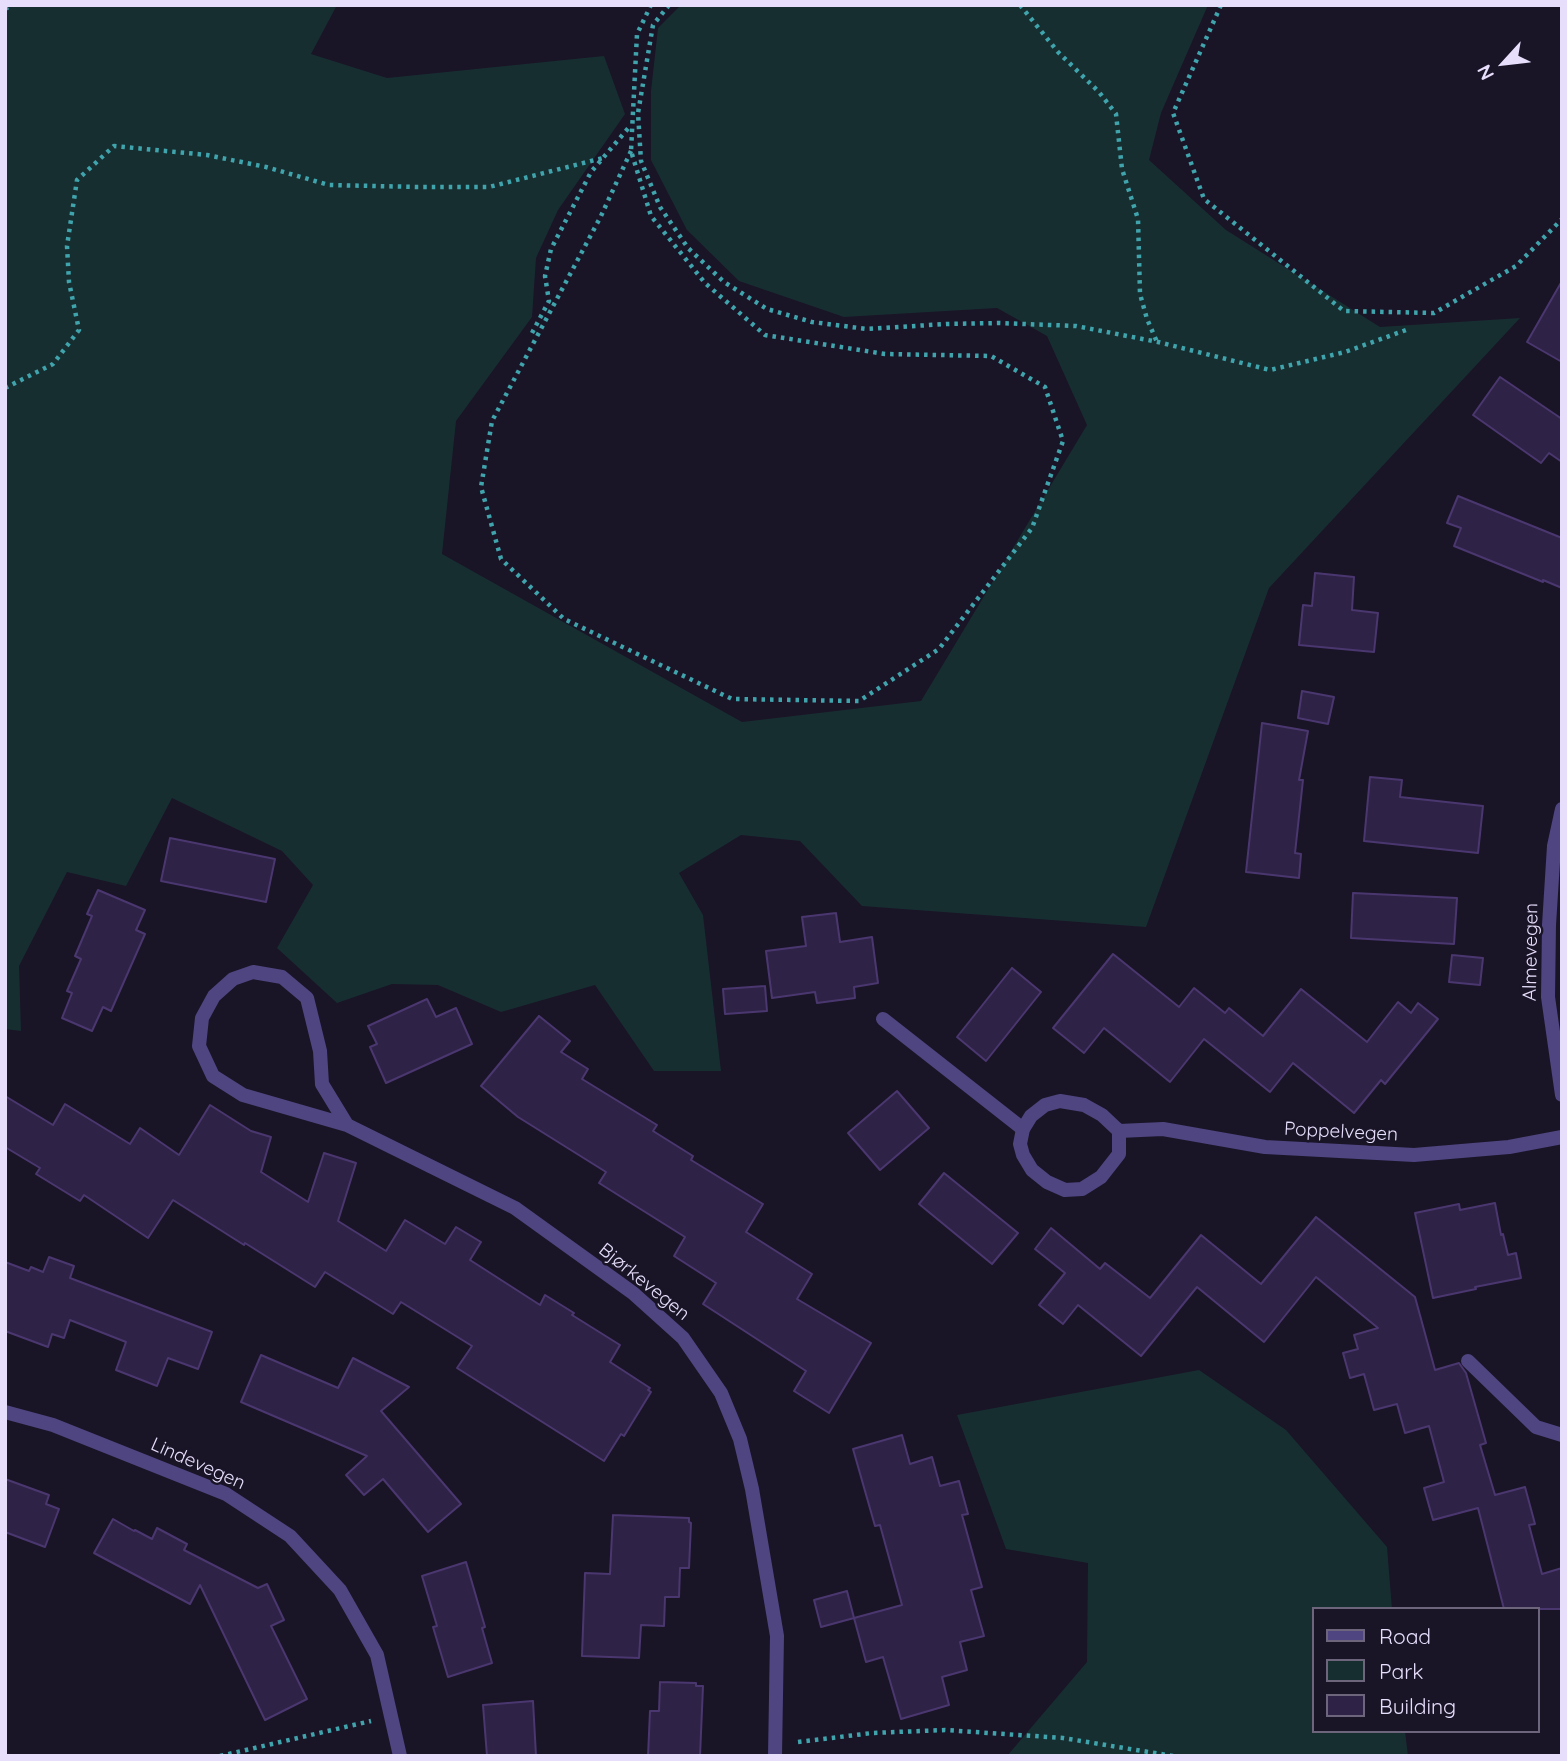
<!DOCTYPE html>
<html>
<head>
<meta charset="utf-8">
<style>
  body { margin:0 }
  #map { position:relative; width:1567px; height:1761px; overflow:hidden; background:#1a1427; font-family:Quicksand,sans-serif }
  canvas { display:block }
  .frame { position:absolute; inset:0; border:7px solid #e6defb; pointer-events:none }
  .legend { position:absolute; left:1312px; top:1607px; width:228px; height:126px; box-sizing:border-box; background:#1a1427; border:2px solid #6c657c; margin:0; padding:9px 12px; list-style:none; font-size:21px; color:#e6defb }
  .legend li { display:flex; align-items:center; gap:14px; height:35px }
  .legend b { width:35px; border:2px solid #6c657c }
  .north { position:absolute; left:1469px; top:28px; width:70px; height:70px; -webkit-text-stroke:5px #1a1427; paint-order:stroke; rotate:243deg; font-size:19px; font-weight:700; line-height:28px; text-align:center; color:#e6defb }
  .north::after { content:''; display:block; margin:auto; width:24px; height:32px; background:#e6defb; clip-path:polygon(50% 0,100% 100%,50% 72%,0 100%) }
</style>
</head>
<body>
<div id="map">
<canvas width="1567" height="1761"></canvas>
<div class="frame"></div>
<ul class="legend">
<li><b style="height:9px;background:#4f4580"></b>Road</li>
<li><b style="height:19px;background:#172e31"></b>Park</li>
<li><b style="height:19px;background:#2e2246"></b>Building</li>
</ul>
<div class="north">N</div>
</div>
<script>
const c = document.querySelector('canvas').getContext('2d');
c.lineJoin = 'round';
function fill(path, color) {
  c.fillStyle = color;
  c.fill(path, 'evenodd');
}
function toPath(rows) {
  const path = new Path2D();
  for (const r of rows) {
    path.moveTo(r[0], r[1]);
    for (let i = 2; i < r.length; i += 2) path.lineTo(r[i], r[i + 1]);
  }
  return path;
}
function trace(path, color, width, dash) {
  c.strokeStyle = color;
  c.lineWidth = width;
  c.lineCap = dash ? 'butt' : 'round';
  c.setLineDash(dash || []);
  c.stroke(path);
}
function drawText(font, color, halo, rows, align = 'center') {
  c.font = font + ' Quicksand,sans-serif';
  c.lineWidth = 5;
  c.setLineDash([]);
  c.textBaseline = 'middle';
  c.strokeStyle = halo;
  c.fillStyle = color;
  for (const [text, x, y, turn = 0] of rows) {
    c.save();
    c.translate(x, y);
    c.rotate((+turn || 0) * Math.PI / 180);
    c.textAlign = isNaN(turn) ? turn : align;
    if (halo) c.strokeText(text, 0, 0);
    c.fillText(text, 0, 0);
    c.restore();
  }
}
const green = toPath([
  [5,5,337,5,311,54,387,78,604,56,625,114,558,210,536,258,532,317,456,421,442,554,742,722,921,701,1087,425,1047,336,997,308,844,317,739,281,687,230,651,160,651,91,658,28,681,5,1208,5,1161,113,1149,160,1226,230,1380,327,1520,318,1269,588,1146,927,862,906,800,841,741,835,679,873,703,915,721,1071,654,1071,595,985,501,1012,438,985,392,984,337,1003,277,948,313,885,282,851,172,798,126,886,67,872,19,966,21,1031,5,1029],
  [1199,1370,1286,1430,1387,1547,1392,1609,1313,1609,1313,1731,1405,1731,1408,1756,1007,1756,1087,1662,1088,1563,1006,1549,957,1415]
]);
const building = toPath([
  [1562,281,1562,362,1527,342,1562,281],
  [1500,377,1562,419,1562,462,1549,453,1541,463,1473,415,1500,377],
  [1458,496,1562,538,1562,588,1543,580,1543,582,1454,546,1461,528,1447,523,1458,496],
  [1315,573,1354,577,1352,610,1378,613,1374,652,1299,645,1303,605,1312,606,1315,573],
  [1302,691,1334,697,1328,724,1298,718,1302,691],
  [1262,723,1308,731,1299,780,1303,780,1295,853,1301,854,1299,878,1246,872,1262,723],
  [1370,777,1402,780,1400,797,1483,806,1478,853,1364,841,1370,777],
  [170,838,275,859,266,902,161,881,170,838],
  [98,890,145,910,136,930,145,934,111,1011,103,1007,92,1031,62,1018,72,993,67,991,81,959,75,956,92,916,87,914,98,890],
  [1353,893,1457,898,1454,944,1351,938,1353,893],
  [836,913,840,942,872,937,878,983,854,987,855,998,817,1003,815,992,772,998,766,951,806,946,802,917,836,913],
  [1113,954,1179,1007,1194,988,1225,1013,1229,1008,1263,1036,1301,989,1367,1042,1398,1002,1411,1013,1418,1003,1438,1019,1385,1084,1381,1080,1354,1113,1293,1063,1270,1092,1204,1039,1170,1082,1104,1028,1084,1053,1053,1028,1113,954],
  [1452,955,1483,958,1480,985,1449,982,1452,955],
  [1012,968,1041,992,986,1061,957,1037,1012,968],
  [765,986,767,1011,725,1014,723,989,765,986],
  [427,999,436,1017,456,1008,472,1044,386,1083,370,1047,377,1044,368,1026,427,999],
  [539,1016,570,1041,561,1052,588,1069,582,1079,657,1125,653,1131,693,1156,691,1160,763,1204,746,1232,812,1274,797,1299,871,1343,829,1413,794,1391,806,1371,703,1304,716,1283,674,1256,685,1237,599,1183,606,1172,518,1117,481,1086,539,1016],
  [897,1091,929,1128,880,1170,848,1133,897,1091],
  [5,1096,53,1125,65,1104,130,1144,140,1128,179,1155,210,1105,251,1131,271,1137,261,1172,308,1202,324,1153,356,1163,338,1221,386,1251,405,1220,445,1244,456,1227,481,1242,470,1260,540,1305,545,1295,574,1313,572,1315,620,1345,610,1362,650,1388,648,1390,651,1392,624,1436,621,1434,604,1461,457,1368,472,1346,401,1302,393,1314,325,1272,315,1287,245,1243,244,1245,173,1200,148,1238,84,1195,80,1201,36,1174,40,1168,5,1147,5,1096],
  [944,1173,1018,1233,992,1264,919,1204,944,1173],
  [1495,1203,1501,1235,1503,1234,1508,1255,1516,1253,1521,1278,1475,1287,1476,1289,1433,1298,1415,1213,1459,1204,1460,1210,1495,1203],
  [1316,1217,1415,1297,1435,1370,1459,1363,1466,1373,1486,1443,1480,1445,1495,1495,1525,1487,1535,1524,1529,1525,1542,1574,1562,1568,1562,1609,1504,1609,1478,1508,1433,1520,1424,1488,1444,1482,1429,1426,1405,1433,1397,1404,1374,1410,1364,1374,1350,1378,1343,1353,1358,1349,1354,1335,1378,1328,1316,1277,1264,1342,1197,1287,1141,1356,1078,1305,1063,1324,1039,1305,1065,1273,1035,1249,1051,1228,1100,1269,1105,1263,1150,1298,1201,1235,1261,1284,1316,1217],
  [49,1257,74,1266,70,1278,212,1332,198,1369,168,1358,157,1386,116,1370,126,1342,70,1320,64,1338,52,1334,48,1347,5,1331,5,1262,29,1271,31,1267,43,1272,49,1257],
  [261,1355,338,1388,353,1358,409,1387,381,1411,461,1504,428,1532,383,1479,364,1495,346,1475,367,1456,241,1402,261,1355],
  [902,1435,910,1464,932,1457,940,1486,959,1481,968,1514,962,1515,982,1587,971,1590,984,1636,960,1642,967,1670,942,1677,949,1705,901,1719,883,1657,866,1662,854,1618,821,1627,814,1600,847,1591,854,1618,902,1605,880,1525,875,1526,853,1449,902,1435],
  [5,1479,49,1495,46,1504,59,1509,45,1547,5,1532,5,1479],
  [613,1515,689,1518,689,1522,691,1523,689,1568,680,1568,679,1597,665,1597,664,1626,641,1625,639,1658,582,1656,585,1573,610,1574,613,1515],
  [113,1519,134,1531,135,1530,152,1539,157,1528,187,1544,184,1550,258,1588,267,1584,284,1620,271,1626,307,1699,265,1720,200,1585,190,1604,94,1553,113,1519],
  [466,1562,485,1627,482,1628,492,1663,448,1677,433,1627,437,1626,422,1576,466,1562],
  [660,1682,696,1683,696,1686,703,1686,700,1756,648,1756,650,1711,659,1711,660,1682],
  [533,1701,536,1756,487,1756,483,1705,533,1701]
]);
const path = toPath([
  [669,5,653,25,638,113,641,161,660,207,688,248,724,282,767,309,812,322,867,329,946,324,999,323,1076,326,1158,342,1270,370,1345,352,1406,330],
  [1020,5,1058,52,1099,92,1116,114,1122,169,1138,219,1140,294,1147,319,1157,342],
  [1221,5,1173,113,1204,199,1344,311,1434,313,1516,266,1562,219],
  [5,9,12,5],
  [631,151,601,216,492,421,481,487,501,559,564,619,732,699,859,701,939,649,1032,528,1063,441,1045,387,991,356,885,354,765,335,705,283,651,216,631,151,637,34,651,5],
  [532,333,549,301,545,276,551,249,591,172,631,125],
  [5,388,53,364,79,330,69,282,67,246,77,180,114,146,207,155,266,167,329,185,418,187,489,187,603,158],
  [798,1742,872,1733,945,1730,1063,1738,1173,1756],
  [220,1756,371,1721]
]);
const service = toPath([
  [883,1019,1023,1129],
  [1468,1361,1536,1427,1562,1435]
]);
const minor = toPath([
  [1562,809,1554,846,1549,925,1548,997,1562,1095],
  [347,1125,322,1084,320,1051,307,998,282,977,253,972,233,979,214,996,202,1018,199,1046,213,1076,243,1095,347,1125,515,1208,633,1293,683,1338,721,1393,740,1439,752,1489,777,1636,775,1756],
  [1119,1131,1119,1154,1101,1177,1082,1189,1065,1190,1047,1182,1032,1170,1023,1155,1020,1144,1023,1129,1031,1116,1045,1105,1060,1101,1084,1105,1102,1115,1119,1131,1163,1129,1265,1147,1414,1155,1509,1147,1562,1137],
  [5,1412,53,1425,226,1494,290,1536,340,1590,377,1655,400,1756]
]);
const streetNames = [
  ["Almevegen",1531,952,-89],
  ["Poppelvegen",1341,1132,3],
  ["Bjørkevegen",644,1282,39],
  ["Lindevegen",198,1464,24]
];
fill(green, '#172e31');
fill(building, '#2e2246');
trace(building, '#4a376f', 2);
trace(path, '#40a4ad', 4.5, [3.5, 5]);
trace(service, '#4f4580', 14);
trace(minor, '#4f4580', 14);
drawText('19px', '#e6defb', '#1a1427', streetNames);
</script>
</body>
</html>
